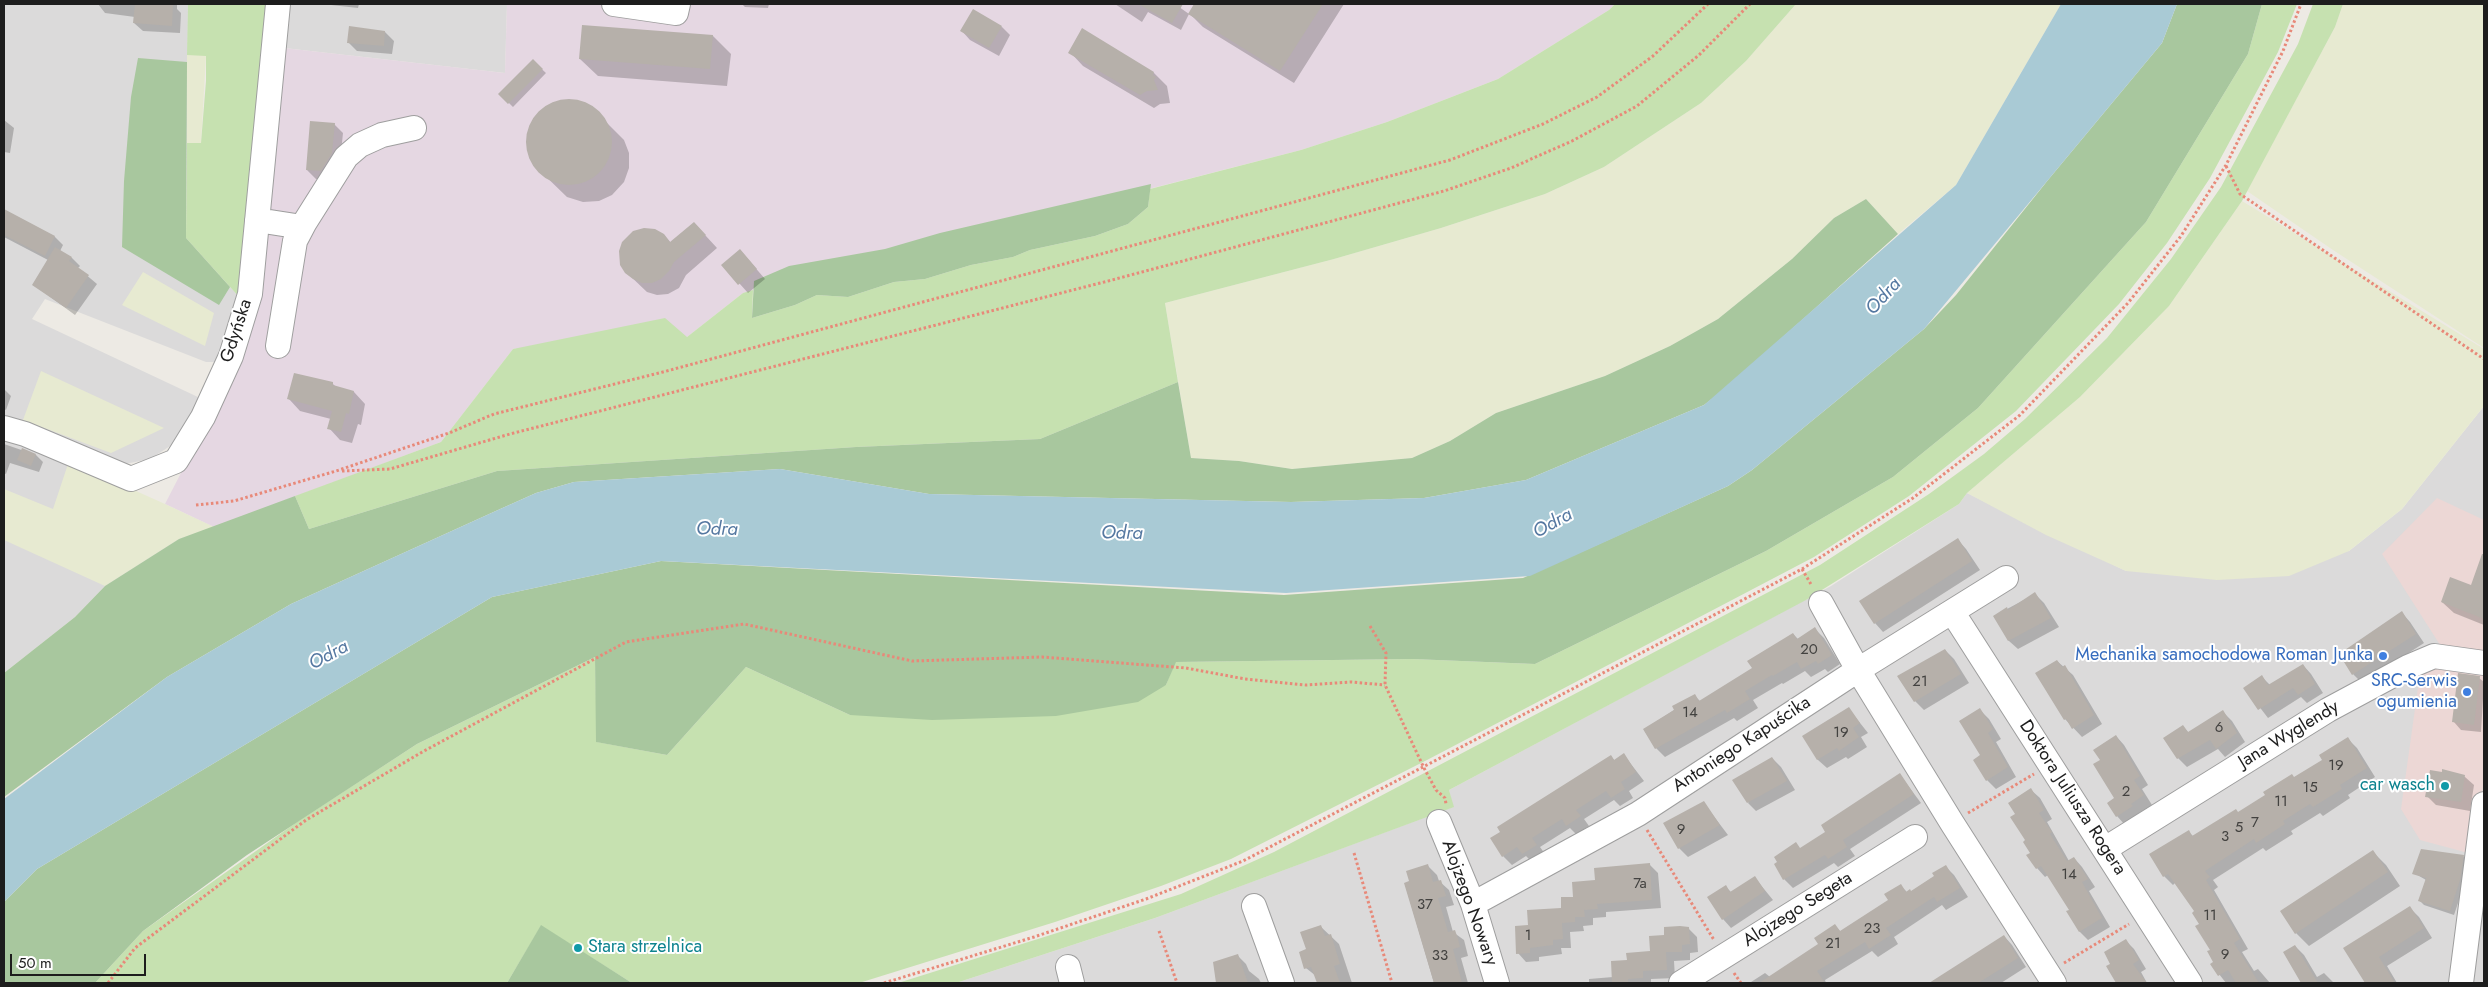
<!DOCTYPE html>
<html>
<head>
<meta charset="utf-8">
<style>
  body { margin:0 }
  #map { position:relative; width:2488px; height:987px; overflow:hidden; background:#edeae4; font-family:Jost,sans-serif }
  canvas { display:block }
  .frame { position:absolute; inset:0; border:5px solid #1d1d1d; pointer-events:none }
  .scale { position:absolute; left:10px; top:954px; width:136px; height:22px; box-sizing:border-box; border:2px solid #1d1d1d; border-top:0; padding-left:6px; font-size:15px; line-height:18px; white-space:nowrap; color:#1d1d1d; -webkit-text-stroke:4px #fff; paint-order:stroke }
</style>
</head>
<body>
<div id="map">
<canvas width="2488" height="987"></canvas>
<div class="frame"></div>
<div class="scale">50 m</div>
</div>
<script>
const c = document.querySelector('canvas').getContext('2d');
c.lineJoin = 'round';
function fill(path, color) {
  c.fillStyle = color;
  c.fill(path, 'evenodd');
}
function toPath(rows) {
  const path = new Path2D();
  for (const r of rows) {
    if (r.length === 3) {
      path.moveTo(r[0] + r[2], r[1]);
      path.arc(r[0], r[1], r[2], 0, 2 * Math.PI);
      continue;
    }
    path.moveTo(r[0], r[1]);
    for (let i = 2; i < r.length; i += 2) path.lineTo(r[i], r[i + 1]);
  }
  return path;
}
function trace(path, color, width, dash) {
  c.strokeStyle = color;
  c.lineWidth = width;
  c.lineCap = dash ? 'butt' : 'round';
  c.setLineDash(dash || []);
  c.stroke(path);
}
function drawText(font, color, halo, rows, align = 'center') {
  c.font = font + ' Jost,sans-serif';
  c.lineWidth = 4;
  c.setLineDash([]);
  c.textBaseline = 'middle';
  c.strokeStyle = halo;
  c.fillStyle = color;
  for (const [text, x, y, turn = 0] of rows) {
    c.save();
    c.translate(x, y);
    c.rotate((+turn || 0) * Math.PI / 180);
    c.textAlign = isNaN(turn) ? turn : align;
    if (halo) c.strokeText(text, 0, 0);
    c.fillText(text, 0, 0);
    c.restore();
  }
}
const residential = toPath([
  [4,4,188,4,186,238,240,298,218,362,206,362,45,299,32,319,200,398,178,441,150,459,120,465,4,421],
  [288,4,507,4,505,73,284,48],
  [2484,406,2484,781,2472,853,2484,845,2484,983,956,983,1155,918,1453,807,1449,790,1831,586,1959,504,1967,493,2126,571,2349,551,2402,509],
  [4,435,214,527,179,539,105,586,75,617,4,673]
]);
const commercial = toPath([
  [2437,498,2484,520,2484,781,2472,854,2420,840,2401,809,2420,673,2442,648,2382,554]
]);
const industrial = toPath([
  [507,4,1615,4,1609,10,1498,79,1387,122,1301,150,743,293,687,337,513,349,441,442,214,527,165,504,234,370,284,48,505,73]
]);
const farmland = toPath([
  [1796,4,2061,4,1956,185,1898,234,1866,199,1834,218,1792,259,1718,319,1670,346,1605,376,1496,413,1450,441,1412,458,1292,469,1239,461,1191,458,1165,303,1334,259,1441,228,1545,194,1604,167,1701,103,1746,61],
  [2343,4,2484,4,2484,348,2333,250,2247,191,2335,27],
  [187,55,206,55,201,143,187,143],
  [2242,201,2484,349,2484,406,2402,509,2349,551,2289,576,2217,580,2126,571,2046,535,1967,493,2080,397,2169,306],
  [143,272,214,313,205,346,122,305],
  [41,371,164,428,111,453,23,420],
  [69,461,165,504,214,527,179,539,105,586,4,540,4,489,53,509]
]);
const grass = toPath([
  [188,4,270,4,240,298,186,238,187,143,201,143,206,81,206,56,187,55],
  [1615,4,1796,4,1746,61,1701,103,1604,167,1545,194,1441,228,1334,259,1165,303,1178,382,1040,439,856,447,497,471,309,529,295,496,441,442,513,349,665,318,687,337,743,293,753,290,752,318,795,305,817,295,848,297,894,282,925,279,971,265,1013,257,1030,250,1095,236,1128,224,1148,207,1150,189,1301,150,1387,122,1498,79,1609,10],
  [2262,4,2297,4,2278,52,2210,178,2167,243,2119,304,2016,411,1909,496,1814,557,1427,760,1231,859,1161,886,1055,922,859,983,632,983,541,926,507,983,95,983,143,931,297,822,417,744,595,657,597,742,667,755,746,667,850,715,1166,685,1175,662,1412,659,1535,664,1766,551,1893,477,1978,408,2146,222,2248,54],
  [2313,4,2343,4,2335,27,2242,201,2169,306,2080,397,1967,493,1959,504,1806,600,1449,790,1454,807,1155,918,956,983,898,983,1181,894,1274,852,1820,565,1929,494,1984,454,2025,419,2107,338,2171,259,2221,187,2298,44]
]);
const forest = toPath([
  [2177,4,2262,4,2248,54,2146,222,1978,408,1893,477,1766,551,1535,664,1412,659,1176,662,1166,685,1138,702,1056,716,932,720,850,715,746,667,667,755,596,742,595,657,417,744,247,855,143,931,95,983,4,983,4,902,37,869,492,597,661,561,1284,595,1523,578,1666,514,1728,486,1752,470,1924,329,1956,295,2048,180,2162,43],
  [138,58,187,62,186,238,230,287,219,305,122,247,124,181,131,97],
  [1151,184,1148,207,1128,224,1095,236,1030,250,1013,257,971,265,925,279,894,282,848,297,817,295,795,305,752,318,754,281,789,266,885,249,940,233],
  [1866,199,1898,234,1725,389,1704,405,1526,480,1424,498,1291,502,929,494,780,469,574,482,536,493,498,510,291,604,167,677,4,797,4,673,75,617,105,586,179,539,295,496,309,529,497,471,856,447,1040,439,1178,382,1191,458,1239,461,1292,469,1412,458,1450,441,1496,413,1605,376,1670,346,1718,319,1792,259,1834,218],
  [541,925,632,983,507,983]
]);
const water = toPath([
  [2061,4,2177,4,2162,43,1924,329,1752,470,1728,486,1530,576,1286,593,661,561,492,597,37,869,4,902,4,799,167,677,291,604,498,510,536,493,574,482,780,469,929,494,1291,502,1424,498,1526,480,1704,405,1956,185]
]);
const shadow = toPath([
  [98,4,177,4,177,9,181,13,180,33,143,31,134,23,135,17,105,13],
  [322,4,359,4,358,8],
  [742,4,769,4,768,8,745,7],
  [1115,4,1175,4,1189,14,1181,30,1148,12,1142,22],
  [1196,4,1344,4,1294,83,1203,27,1190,14],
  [1002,27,1010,35,999,56,970,40,962,31],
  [385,32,394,41,392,54,357,51,348,42],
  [713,36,731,54,727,86,598,76,580,59],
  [1070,52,1154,73,1167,86,1170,103,1160,104,1154,108,1083,66],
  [533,61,546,73,513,107,500,94],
  [562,102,577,102,593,109,624,140,629,153,629,168,624,182,612,195,599,201,583,202,567,197,535,166,529,152,529,134,536,118,545,109],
  [4,120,14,128,10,153,4,152],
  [334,124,343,133,340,162,330,180,316,179,307,170],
  [4,211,55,237,63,245,60,251,72,258,80,266,78,268,97,284,75,315,34,285,48,260,4,237],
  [694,223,717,248,686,275,679,288,668,294,657,295,647,292,626,272,664,235,671,243],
  [740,250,765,279,748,293,723,265],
  [332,383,337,388,354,392,365,404,361,425,358,424,352,443,340,440,329,428,331,419,300,411,289,399],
  [4,389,11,396,6,410,4,409],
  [4,444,36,455,43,462,39,472,10,463,6,474,4,473],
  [1958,540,1966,549,1980,570,1883,632,1875,623],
  [2484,555,2484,625,2454,613,2442,602,2472,586],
  [2035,594,2044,603,2059,627,2018,649,2009,641,1994,616],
  [2402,613,2410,622,2424,643,2362,683,2353,674],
  [1815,629,1824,638,1840,664,1828,672,1825,669,1811,677,1805,671,1783,684,1782,683,1753,700,1758,708,1737,721,1734,718,1665,757,1656,748,1644,730,1695,696,1701,702,1753,669,1793,634,1798,639],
  [1945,650,1954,659,1969,683,1924,710,1915,701],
  [2057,661,2073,675,2102,724,2082,737,2065,719],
  [2303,665,2311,674,2323,693,2307,703,2301,697,2268,718,2245,688,2262,677,2270,685],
  [2479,678,2484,682,2481,732,2461,730,2454,722],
  [1849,709,1868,733,1861,737,1867,747,1848,759,1846,757,1827,768,1818,760,1804,737],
  [1980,710,1989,719,2001,739,1996,742,2016,777,1996,789,1987,780,1982,756],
  [2223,712,2232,721,2245,742,2225,757,2218,749,2187,767,2178,758,2183,727,2189,733],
  [2116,736,2124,745,2148,785,2142,789,2152,805,2139,813,2140,816,2125,825,2117,816,2115,799,2101,761],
  [2348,739,2357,748,2375,777,2348,795,2350,798,2323,816,2320,813,2291,831,2293,834,2266,851,2263,848,2213,880,2218,887,2214,890,2248,949,2242,952,2254,971,2258,969,2270,983,2226,983,2212,965,2215,962,2212,950,2196,912,2175,883,2173,885,2164,876,2189,832,2194,837,2239,813,2324,760],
  [1624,755,1644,781,1629,791,1633,798,1620,806,1614,800,1584,819,1589,826,1576,834,1570,828,1540,847,1545,854,1532,862,1526,856,1512,865,1503,856,1611,756,1615,761],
  [1772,758,1781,767,1795,790,1756,811,1748,803],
  [2443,770,2465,777,2474,785,2470,811,2436,805,2427,796],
  [1900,775,1921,803,1850,849,1855,856,1838,867,1834,863,1793,888,1784,879,1801,849,1827,832],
  [2031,790,2040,798,2052,819,2047,822,2069,861,2074,858,2082,867,2095,887,2089,891,2110,927,2088,940,2080,932,2068,912,2070,910,2048,875,2045,877,2037,868,2017,814],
  [1703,802,1728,835,1688,857,1679,848],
  [2373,852,2386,865,2400,886,2309,946,2296,933],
  [2463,856,2467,860,2464,885,2454,915,2424,905,2420,901,2426,880,2414,873],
  [1649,864,1658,873,1661,908,1606,912,1606,917,1593,918,1593,925,1583,926,1584,931,1570,932,1571,948,1561,948,1562,954,1539,957,1539,961,1526,962,1518,953,1530,927,1562,909,1596,881],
  [1428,866,1437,875,1439,881,1449,890,1454,905,1446,907,1453,932,1464,940,1468,956,1461,958,1468,983,1434,983,1405,884,1411,882],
  [1945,866,1954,875,1968,897,1946,910,1942,905,1894,937,1898,944,1878,957,1872,951,1825,980,1826,983,1751,982,1765,973,1770,977,1820,944,1835,926,1841,932,1890,901,1900,885,1907,892,1911,892,1935,876],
  [1755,878,1773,900,1731,928,1723,919,1726,887,1732,893],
  [2410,908,2419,917,2432,938,2387,966,2397,983,2367,983,2345,948],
  [1320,926,1339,944,1352,983,1318,983,1316,976,1306,968,1308,950],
  [1688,928,1697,937,1698,952,1690,953,1690,960,1674,961,1675,978,1651,979,1651,983,1589,983,1589,979,1613,977,1628,962,1651,953,1665,936],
  [2004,936,2012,945,2026,967,2001,983,1931,983],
  [2126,941,2134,949,2146,969,2141,972,2147,983,2118,983,2107,967,2112,964],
  [2295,946,2304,955,2317,977,2324,973,2334,983,2303,983,2285,953],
  [1237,955,1246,964,1249,971,1259,979,1261,983,1221,983,1214,963]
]);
const building = toPath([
  [135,4,173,4,172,26,133,23],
  [1138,4,1183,4,1172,23],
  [1194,4,1323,4,1280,71,1188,14],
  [973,9,1002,26,989,48,960,31],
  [582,25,713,35,710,69,579,59],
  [349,26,385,31,384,46,347,43],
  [1082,28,1154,72,1153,75,1156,77,1154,80,1158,90,1147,91,1140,95,1068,53],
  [533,59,543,69,508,104,498,94],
  [569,142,43],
  [310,121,335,123,332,153,321,171,306,170],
  [4,209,55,236,45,256,4,235],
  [694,222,706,235,674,262,669,271,661,279,652,283,642,283,633,279,625,273,620,265,619,251,622,242,633,231,644,228,655,229,664,234,670,242],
  [55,247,72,257,69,261,89,275,66,308,32,285],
  [740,249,757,269,738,285,721,265],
  [294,373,333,382,333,385,354,391,349,414,346,413,341,432,327,429,332,411,287,399],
  [22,448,36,454,31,466,17,460],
  [1958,538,1972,561,1874,624,1859,601],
  [2482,554,2484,554,2484,619,2441,602,2450,577,2471,585],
  [2035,592,2051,618,2008,641,1993,616,2007,607,2008,610],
  [2402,611,2416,634,2352,675,2339,654],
  [1815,627,1832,655,1818,664,1816,661,1801,669,1797,662,1773,676,1772,675,1745,691,1750,699,1727,713,1725,710,1655,749,1643,729,1674,710,1672,706,1695,694,1699,701,1752,668,1747,661,1793,633,1797,639],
  [1945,649,1961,674,1914,702,1897,676],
  [2057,660,2062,667,2065,665,2094,715,2072,729,2066,719,2064,720,2035,673],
  [2303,664,2315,684,2298,695,2293,688,2258,710,2243,688,2262,675,2268,685],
  [2458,673,2480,676,2474,725,2452,722],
  [1849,707,1860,723,1853,728,1859,737,1839,751,1837,748,1817,760,1802,736],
  [1980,708,1993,729,1988,733,2008,767,1986,781,1973,760,1980,755,1959,721],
  [2223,710,2237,733,2216,749,2210,740,2177,759,2163,738,2183,725,2188,732],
  [2116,735,2140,776,2134,780,2144,795,2131,804,2133,806,2116,817,2107,803,2114,798,2093,764,2100,760,2093,750],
  [2348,737,2367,768,2340,785,2342,789,2313,807,2310,804,2283,821,2285,824,2256,843,2254,839,2205,871,2210,877,2206,880,2240,939,2234,943,2259,983,2236,983,2228,970,2218,976,2210,964,2213,962,2207,951,2210,950,2195,926,2199,924,2192,913,2194,911,2168,874,2163,877,2149,854,2189,830,2192,836,2236,809,2238,812,2265,795,2263,792,2292,774,2294,777,2322,760,2319,755],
  [1624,753,1636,772,1621,782,1625,789,1611,798,1606,791,1576,810,1581,816,1566,826,1562,819,1532,838,1537,845,1529,850,1522,854,1517,847,1502,857,1490,838,1500,832,1497,827,1611,755,1614,760],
  [1772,757,1787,781,1747,803,1732,780],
  [2442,769,2465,775,2461,802,2425,797,2430,770,2442,772],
  [1900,773,1914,794,1843,840,1847,847,1828,859,1825,855,1783,880,1774,864,1777,862,1774,857,1796,842,1800,848,1825,832,1821,825],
  [2031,788,2044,810,2039,813,2052,832,2050,834,2067,861,2074,857,2088,879,2082,882,2102,918,2079,932,2066,911,2069,910,2041,866,2036,869,2026,855,2030,853,2023,842,2025,840,2010,817,2015,814,2008,803],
  [1704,801,1720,825,1678,849,1663,823],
  [2421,849,2464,855,2460,880,2450,911,2418,901,2426,878,2412,874],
  [2373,850,2388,872,2295,934,2280,911],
  [1650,863,1652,900,1597,904,1598,909,1584,910,1585,917,1575,917,1575,922,1562,923,1563,939,1553,940,1553,945,1530,948,1530,953,1516,954,1515,926,1528,925,1527,910,1561,908,1561,897,1573,897,1572,882,1595,880,1594,868],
  [1428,864,1433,882,1441,880,1446,896,1438,898,1448,932,1455,930,1458,939,1460,947,1453,949,1462,983,1434,983,1404,883,1409,881,1406,871],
  [1946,865,1960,888,1937,902,1934,897,1886,928,1891,935,1869,949,1865,942,1817,971,1825,983,1759,983,1818,944,1814,938,1835,924,1840,931,1888,900,1884,894,1901,884,1906,892,1910,889,1911,891,1934,876,1932,873],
  [1755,876,1765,891,1722,920,1707,897,1726,885,1730,892],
  [2410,906,2424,928,2379,957,2395,983,2365,983,2343,948],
  [1321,925,1325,936,1331,934,1340,964,1334,966,1340,983,1317,983,1311,967,1304,969,1299,952,1306,949,1300,932],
  [1680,926,1689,927,1690,944,1682,945,1682,952,1666,952,1667,970,1643,971,1643,978,1628,979,1628,983,1612,983,1611,961,1627,960,1626,953,1650,951,1649,936,1664,935,1664,927],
  [2004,935,2018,958,1999,970,1978,983,1929,983],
  [2126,939,2139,960,2133,964,2147,983,2116,983,2106,966,2110,964,2104,952],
  [2295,945,2318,983,2301,983,2283,952],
  [1238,954,1248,983,1216,983,1213,962]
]);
const path = toPath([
  [2226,166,2240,194,2484,359],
  [342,471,390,469,510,434,1112,280,1444,191,1511,168,1572,141,1637,106,1699,55,1750,4],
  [196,505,234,501,336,471,449,433,494,414,663,372,1450,160,1543,124,1597,97,1653,56,1708,4],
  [1802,569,1812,586],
  [1370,626,1386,653,1385,685,1424,768,1436,790,1445,798,1446,804],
  [1968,813,2034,774],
  [1647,830,1714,940],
  [1354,853,1392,983],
  [1159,931,1177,983],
  [2064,963,2129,924],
  [1734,973,1741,983],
  [108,983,135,948,306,820,424,751,626,642,744,624,912,661,1042,657,1186,668,1245,679,1306,685,1351,682,1385,685],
  [884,983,1034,937,1146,899,1243,861,1802,569,1913,498,2020,415,2128,303,2181,236,2226,165,2283,51,2301,4]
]);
const minor = toPath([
  [614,4,676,13,678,4],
  [257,220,302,227],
  [278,346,295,241,305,222,346,157,360,145,382,135,414,128],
  [4,428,25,434,131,479,176,461,203,417,231,356,250,294,278,4],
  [1821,603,1858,670,1952,823,2054,983],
  [1953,613,2190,983],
  [1439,822,1473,904,1497,983],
  [2105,849,2328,710,2408,667,2434,656,2484,663],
  [1473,904,1638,814,1858,670,2006,578],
  [1254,906,1282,983],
  [1068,967,1072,983],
  [1681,983,1915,837],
  [2461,983,2484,804]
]);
const markers = [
  [2383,656,5,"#3f7fe0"],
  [2467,692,5,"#3f7fe0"],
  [2445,786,5,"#0f9aa8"],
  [578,948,5,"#0f9aa8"]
];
const numberNames = [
  ["20",1809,650],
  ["21",1920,682],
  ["14",1690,713],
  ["6",2219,728],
  ["19",1841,733],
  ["19",2336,766],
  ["15",2310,788],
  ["2",2126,792],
  ["11",2281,802],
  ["7",2255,823],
  ["5",2239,828],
  ["9",1681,830],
  ["3",2225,837],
  ["14",2069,875],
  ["7a",1640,884],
  ["37",1425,905],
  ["11",2210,916],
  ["23",1872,929],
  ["1",1528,936],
  ["21",1833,944],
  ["9",2225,955],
  ["33",1440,956]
];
const streetNames = [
  ["Gdyńska",237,331,-72],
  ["Jana Wyglendy",2289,735,-31],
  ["Antoniego Kapuścika",1742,745,-33],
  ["Doktora Juliusza Rogera",2072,798,57],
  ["Alojzego Nowary",1469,903,70],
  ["Alojzego Segeta",1798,910,-32]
];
const shopNames = [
  ["Mechanika samochodowa Roman Junka",2373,656],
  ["SRC-Serwis",2457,682],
  ["ogumienia",2457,703]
];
const cultureNames = [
  ["car wasch",2435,786],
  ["Stara strzelnica",588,948,"left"]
];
const waterNames = [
  ["Odra",1884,297,-48],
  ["Odra",1553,524,-29],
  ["Odra",717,530,1],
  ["Odra",1122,534,1],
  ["Odra",329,656,-28]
];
fill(residential, '#dbdada');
fill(commercial, '#ecd7d5');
fill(industrial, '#e5d7e2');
fill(farmland, '#e7ead1');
fill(grass, '#c6e1b0');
fill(forest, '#a8c79e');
fill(water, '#a9cad5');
fill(shadow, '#0003');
fill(building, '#b6b0aa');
trace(minor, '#9e9e9e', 26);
trace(path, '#e88979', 3, [2.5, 2.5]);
trace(minor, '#fff', 24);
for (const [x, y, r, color] of markers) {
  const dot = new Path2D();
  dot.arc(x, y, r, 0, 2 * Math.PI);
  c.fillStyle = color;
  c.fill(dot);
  trace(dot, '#fff', 2);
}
drawText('15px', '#434240', null, numberNames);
drawText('18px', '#1d1d1d', '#fff', streetNames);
drawText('18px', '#366cbe', '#fff', shopNames, 'right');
drawText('18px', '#0d838f', '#fff', cultureNames, 'right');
drawText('italic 19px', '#5578a1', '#fff', waterNames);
</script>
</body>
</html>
